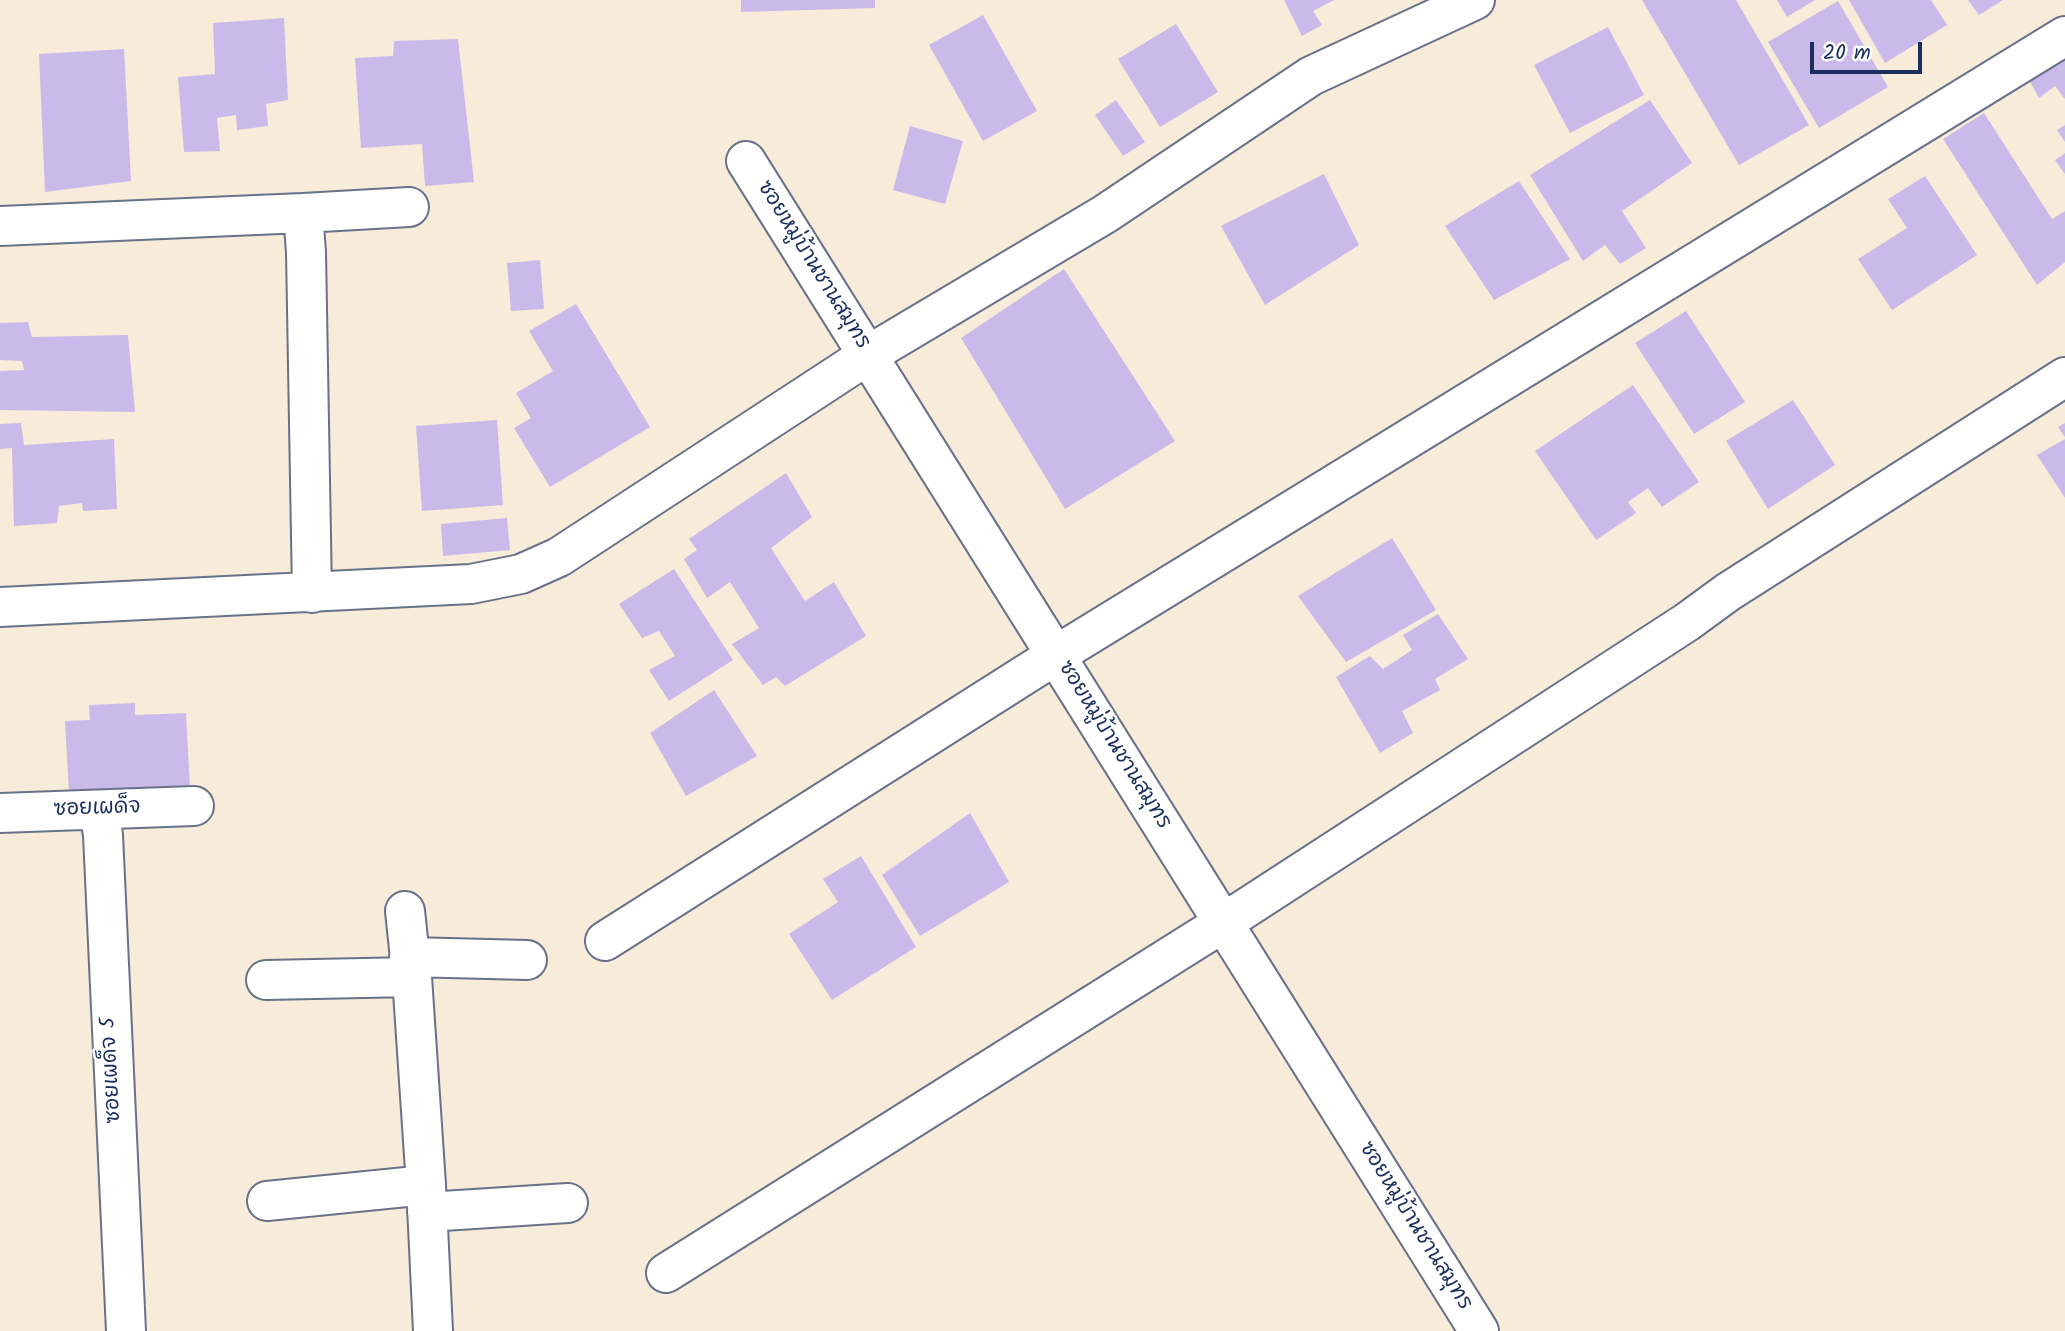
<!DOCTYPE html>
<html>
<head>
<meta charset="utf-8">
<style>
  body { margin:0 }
  #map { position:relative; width:2065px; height:1331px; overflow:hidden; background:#f6ecd9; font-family:Kalam,sans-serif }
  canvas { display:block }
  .scale { position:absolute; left:1810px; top:42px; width:112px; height:32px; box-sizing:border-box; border:4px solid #1b2f5e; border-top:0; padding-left:9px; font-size:21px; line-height:24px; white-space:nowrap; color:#1b2f5e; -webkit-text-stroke:5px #fff; paint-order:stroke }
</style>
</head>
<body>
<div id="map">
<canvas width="2065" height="1331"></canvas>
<div class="scale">20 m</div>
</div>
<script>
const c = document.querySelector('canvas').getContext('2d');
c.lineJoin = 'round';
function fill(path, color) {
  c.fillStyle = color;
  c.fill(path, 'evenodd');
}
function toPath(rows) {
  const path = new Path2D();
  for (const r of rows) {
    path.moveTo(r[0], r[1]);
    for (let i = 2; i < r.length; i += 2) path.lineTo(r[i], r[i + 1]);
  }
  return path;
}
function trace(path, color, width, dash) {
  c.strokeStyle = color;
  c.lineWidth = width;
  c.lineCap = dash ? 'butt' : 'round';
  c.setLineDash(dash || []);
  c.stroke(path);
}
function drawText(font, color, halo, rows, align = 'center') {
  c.font = font + ' Kalam,"Playpen Sans Thai",sans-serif';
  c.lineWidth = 5;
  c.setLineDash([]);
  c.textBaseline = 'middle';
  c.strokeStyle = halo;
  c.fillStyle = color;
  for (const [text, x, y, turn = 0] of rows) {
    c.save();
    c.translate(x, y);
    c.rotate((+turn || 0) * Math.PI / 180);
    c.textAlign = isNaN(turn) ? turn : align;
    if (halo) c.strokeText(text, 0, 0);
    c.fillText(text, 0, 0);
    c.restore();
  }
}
const building = toPath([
  [741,0,875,0,875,8,741,12],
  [1284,0,1334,0,1313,11,1322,25,1302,36],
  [1642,0,1736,0,1809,125,1739,165],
  [1777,0,1815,0,1787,17],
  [1849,0,1931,0,1947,25,1885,63],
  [1968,0,2003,0,1979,15],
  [1838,1,1888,87,1819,128,1768,42],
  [983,15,1037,111,983,141,929,45],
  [284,18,288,100,266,104,268,126,237,130,236,115,217,118,220,151,184,152,178,77,215,74,213,23],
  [1176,24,1218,92,1160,127,1118,59],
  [1608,27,1644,95,1570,133,1534,65],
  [458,39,474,182,425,186,422,144,361,148,355,58,393,56,394,41],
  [124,49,131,181,45,192,39,54],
  [2065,54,2065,99,2055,86,2039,98,2028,78],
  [1116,100,1145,142,1123,156,1095,115],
  [1650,100,1692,163,1622,211,1646,248,1620,264,1605,245,1583,261,1530,175],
  [1984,113,2052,219,2065,211,2065,262,2037,285,1943,139],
  [2065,125,2065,142,2057,130],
  [910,126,963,141,945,204,893,190],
  [2065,153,2065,174,2055,160],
  [1324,174,1359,245,1265,305,1221,226],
  [1925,176,1977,255,1892,310,1858,259,1907,228,1888,199],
  [1519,181,1570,259,1494,300,1445,226],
  [540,260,544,309,511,311,507,263],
  [1064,269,1175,441,1065,509,961,338],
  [576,304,650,427,550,487,514,428,531,418,516,393,553,371,529,331],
  [1686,311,1745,402,1694,434,1635,343],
  [28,322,32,337,128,335,135,412,0,410,0,371,24,370,22,361,0,360,0,323],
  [1633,385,1699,482,1662,507,1648,488,1628,502,1636,513,1596,540,1535,451],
  [1793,400,1835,465,1768,509,1726,441],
  [497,420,503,505,422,511,416,426],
  [21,423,24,445,114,439,117,509,83,511,82,503,59,506,57,523,14,526,12,448,0,449,0,424],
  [2065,423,2065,437,2058,427],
  [2065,439,2065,498,2037,455],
  [786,473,812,517,771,548,805,601,834,582,866,636,785,686,776,677,763,685,732,644,759,628,730,582,707,598,684,559,697,550,689,539],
  [507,518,510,550,443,556,441,524],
  [1392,538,1436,610,1346,662,1298,596],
  [674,569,733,660,669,701,649,670,675,656,659,631,642,638,619,604],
  [1438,614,1468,659,1435,679,1440,690,1402,711,1413,733,1380,753,1336,677,1370,656,1383,669,1412,650,1403,635],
  [714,690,757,756,686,796,650,733],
  [135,703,135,715,186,713,190,788,69,792,65,721,90,720,89,705],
  [970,813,1009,882,920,936,882,875],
  [861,856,916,947,832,1000,789,934,838,902,823,879]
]);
const minor = toPath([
  [746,161,1479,1331],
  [303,213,409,207],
  [0,226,303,213,306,252,312,593],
  [0,607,471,584,521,574,559,557,868,355,1105,214,1311,76,1475,0],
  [99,810,103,835,126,1331],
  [0,813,194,806],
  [405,911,412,977,426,1185,433,1331],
  [605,941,1056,655,2065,36],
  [409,957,527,960],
  [266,980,412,977],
  [267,1201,426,1185],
  [427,1212,568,1203],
  [666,1273,1223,923,1687,622,1728,592,2065,377]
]);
const streetNames = [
  ["ซอยหมู่บ้านชานสมุทร",812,266,58],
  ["ซอยหมู่บ้านชานสมุทร",1113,746,58],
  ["ซอยเผด็จ",97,810,-2],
  ["ซอยเผด็จ 5",113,1070,-93],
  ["ซอยหมู่บ้านชานสมุทร",1414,1227,58]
];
fill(building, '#cabaea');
trace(minor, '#687189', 42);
trace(minor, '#fff', 38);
drawText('21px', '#1b2f5e', '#fff', streetNames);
</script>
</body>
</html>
